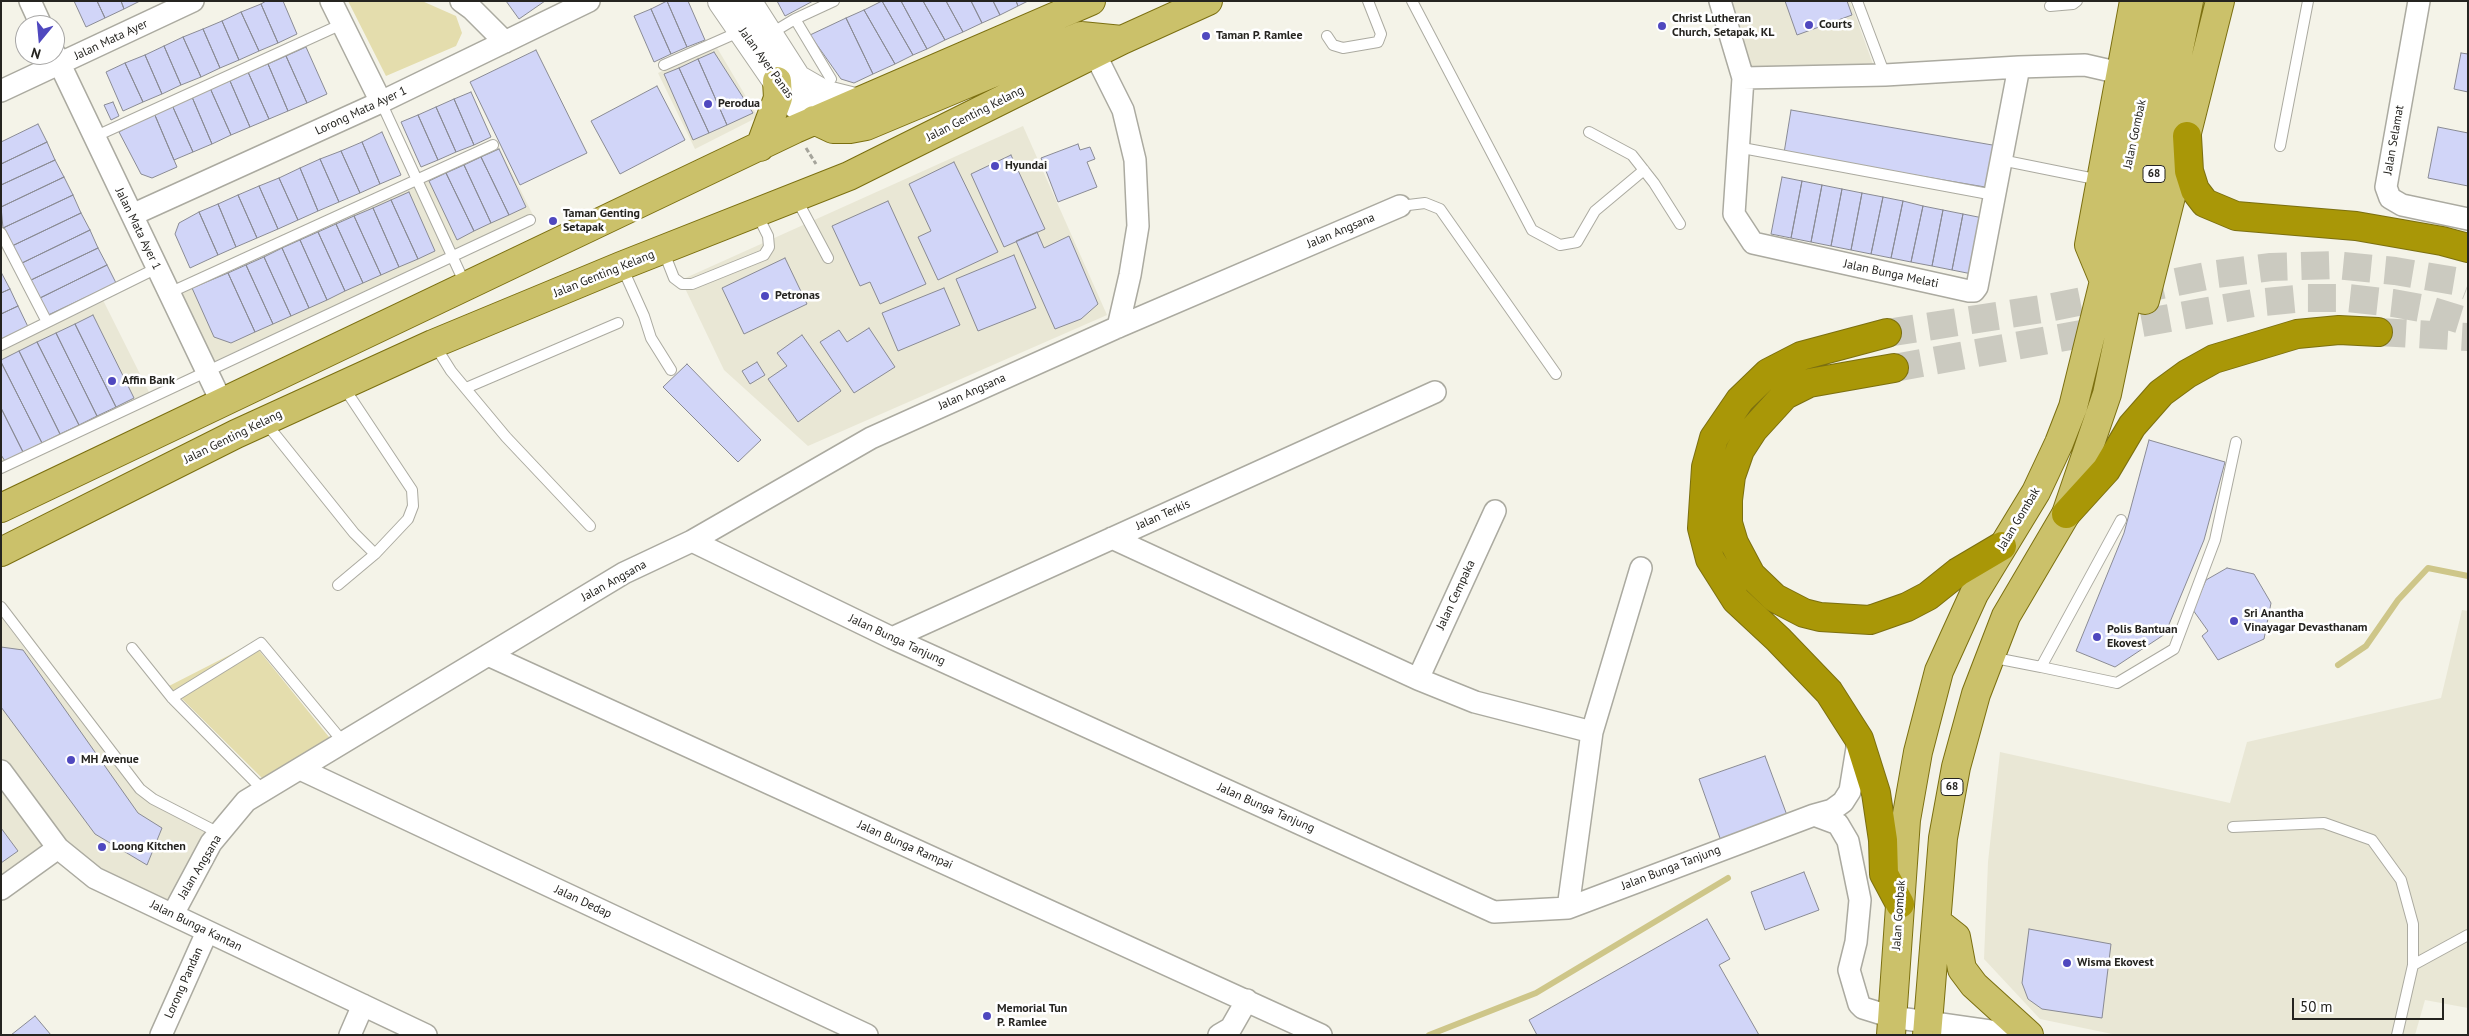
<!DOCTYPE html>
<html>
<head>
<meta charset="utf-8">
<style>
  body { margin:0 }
  #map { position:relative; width:2469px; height:1036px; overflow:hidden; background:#f4f3e8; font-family:"PT Sans",sans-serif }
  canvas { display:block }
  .frame { position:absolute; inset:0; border:2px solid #252420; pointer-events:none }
  .north { position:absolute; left:15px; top:15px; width:50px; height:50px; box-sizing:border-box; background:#fff; border:1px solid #a8a7a6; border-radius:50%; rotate:197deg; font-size:14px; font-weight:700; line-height:20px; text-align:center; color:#252420 }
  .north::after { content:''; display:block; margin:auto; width:18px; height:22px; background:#4f48bf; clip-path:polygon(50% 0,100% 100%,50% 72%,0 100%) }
  .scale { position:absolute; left:2292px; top:998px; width:152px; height:22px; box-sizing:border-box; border:2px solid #252420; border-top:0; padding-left:6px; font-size:15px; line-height:18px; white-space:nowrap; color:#252420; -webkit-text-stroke:4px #fff; paint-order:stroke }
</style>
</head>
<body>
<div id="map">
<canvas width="2469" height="1036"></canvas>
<div class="frame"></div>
<div class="north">N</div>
<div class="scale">50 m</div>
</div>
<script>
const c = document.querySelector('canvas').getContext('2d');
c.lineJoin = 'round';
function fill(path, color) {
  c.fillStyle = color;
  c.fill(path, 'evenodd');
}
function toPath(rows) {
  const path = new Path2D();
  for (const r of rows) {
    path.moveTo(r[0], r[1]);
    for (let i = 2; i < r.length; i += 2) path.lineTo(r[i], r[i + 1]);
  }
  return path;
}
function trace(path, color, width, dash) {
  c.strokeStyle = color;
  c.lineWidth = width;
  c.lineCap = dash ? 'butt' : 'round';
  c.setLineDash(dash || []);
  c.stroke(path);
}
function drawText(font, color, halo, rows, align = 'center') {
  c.font = font + ' "PT Sans",sans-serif';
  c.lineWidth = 5;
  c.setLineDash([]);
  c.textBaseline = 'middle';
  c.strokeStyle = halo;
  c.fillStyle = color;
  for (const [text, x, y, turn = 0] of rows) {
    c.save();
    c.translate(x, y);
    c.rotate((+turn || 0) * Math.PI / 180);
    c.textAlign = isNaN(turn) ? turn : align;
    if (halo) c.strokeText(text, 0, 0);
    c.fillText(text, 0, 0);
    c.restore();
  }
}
const built = toPath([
  [1730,1,1850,1,1874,67,1751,70],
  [716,46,758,117,695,149,658,73],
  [1023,126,1107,315,808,446,724,370,681,280],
  [499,147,533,215,211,363,178,295],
  [103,300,149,392,1,467,1,351],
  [2462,610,2468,611,2468,1008,2425,1000,2415,1035,2117,1035,2040,1019,1984,959,1988,862,2000,752,2230,803,2247,742,2441,698],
  [2,618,134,790,151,804,208,834,168,905,99,872,66,844,1,758],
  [1,783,47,846,1,879]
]);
const green = toPath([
  [348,1,422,1,456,16,462,33,456,46,386,76],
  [253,643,333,742,265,781,169,686]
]);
const stream = toPath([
  [2338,665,2366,646,2398,600,2428,568,2468,576],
  [1429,1035,1536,993,1728,878]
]);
const building = toPath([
  [74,1,97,1,105,18,86,27,74,1],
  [97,1,121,1,124,9,105,18,97,1],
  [121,1,140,1,124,9,121,1],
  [266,1,283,1,297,34,278,43,261,4,266,1],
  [506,1,545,1,519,19,506,1],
  [667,1,687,47,671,54,651,9,667,1],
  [667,1,688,1,705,40,687,47,667,1],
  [777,1,813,1,785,16,777,1],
  [882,1,901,1,927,49,913,55,882,1],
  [882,1,913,55,895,64,864,10,882,1],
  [901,1,923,1,945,40,927,49,901,1],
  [923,1,946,1,963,32,945,40,923,1],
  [946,1,971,1,982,23,963,32,946,1],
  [971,1,993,1,1000,15,982,23,971,1],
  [993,1,1016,1,1018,6,1000,15,993,1],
  [1016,1,1028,1,1018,6,1016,1],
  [1785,1,1847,1,1852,15,1797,35,1785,1],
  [261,4,278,43,259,51,241,12,261,4],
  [651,9,671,54,654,62,634,16,651,9],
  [864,10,895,64,873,74,846,18,864,10],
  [241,12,259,51,239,60,222,21,241,12],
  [846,18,873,74,854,83,841,79,810,35,846,18],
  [222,21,239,60,220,68,203,29,222,21],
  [203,29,220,68,201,77,183,37,203,29],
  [183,37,201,77,181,85,164,46,183,37],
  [164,46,181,85,162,94,145,55,164,46],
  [306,47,327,94,307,103,286,56,306,47],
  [536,50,587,153,520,185,470,82,536,50],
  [714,52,753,113,727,125,698,59,714,52],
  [2461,53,2468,54,2468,92,2454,89,2461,53],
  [145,55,162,94,143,102,125,63,145,55],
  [286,56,307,103,288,111,268,64,286,56],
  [698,59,727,125,709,133,679,68,698,59],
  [125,63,143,102,123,111,106,72,125,63],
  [268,64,288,111,269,119,248,72,268,64],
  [679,68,709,133,693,140,664,74,679,68],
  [248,72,269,119,250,127,230,81,248,72],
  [230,81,250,127,231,135,210,88,230,81],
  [657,86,685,140,620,174,591,121,657,86],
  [210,88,231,135,212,144,192,97,210,88],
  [471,92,491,137,474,145,454,99,471,92],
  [192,97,212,144,193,152,172,105,192,97],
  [454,99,474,145,456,152,436,107,454,99],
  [113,102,119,116,111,120,104,105,113,102],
  [172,105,193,152,174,160,154,113,172,105],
  [436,107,456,152,438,160,418,115,436,107],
  [1791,110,1998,146,1991,188,1784,153,1791,110],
  [154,113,177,167,152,178,141,174,119,132,154,113],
  [418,115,438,160,421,167,401,122,418,115],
  [38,124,47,142,1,164,1,142,38,124],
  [2438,127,2468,133,2468,186,2428,178,2438,127],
  [382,132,401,175,380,184,362,142,382,132],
  [47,142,55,160,1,185,1,164,47,142],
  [362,142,380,184,360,193,341,151,362,142],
  [1078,144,1080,150,1090,147,1095,159,1087,162,1097,187,1058,202,1041,158,1078,144],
  [499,149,526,207,509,215,481,157,499,149],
  [341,151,360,193,339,202,320,159,341,151],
  [1011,155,1045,229,1004,247,971,174,1011,155],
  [481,157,509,215,491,223,464,165,481,157],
  [320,159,339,202,318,211,300,168,320,159],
  [55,160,64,177,1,207,1,185,55,160],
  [954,162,998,252,938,280,918,237,931,231,909,184,954,162],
  [464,165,491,223,474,231,446,173,464,165],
  [300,168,318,211,298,220,279,178,300,168],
  [446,173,474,231,457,240,429,181,446,173],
  [64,177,73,195,3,228,1,207,64,177],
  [1782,177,1802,181,1791,238,1771,234,1782,177],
  [279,178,298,220,278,229,259,186,279,178],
  [1802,181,1822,185,1811,242,1791,238,1802,181],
  [1822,185,1842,189,1831,246,1811,242,1822,185],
  [259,186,278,229,257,238,238,195,259,186],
  [1842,189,1862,193,1851,250,1831,246,1842,189],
  [409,192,435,251,418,259,391,200,409,192],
  [1862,193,1883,197,1871,254,1851,250,1862,193],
  [73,195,81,213,12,246,3,228,73,195],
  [238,195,257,238,236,247,218,204,238,195],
  [1883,197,1903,201,1891,258,1871,254,1883,197],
  [391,200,418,259,399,267,373,208,391,200],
  [888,201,926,284,880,304,870,282,860,286,832,226,888,201],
  [1903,201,1923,206,1911,262,1891,258,1903,201],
  [218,204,236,247,218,255,199,212,218,204],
  [1923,206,1943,210,1932,266,1911,262,1923,206],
  [373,208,399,267,381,275,354,216,373,208],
  [1943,210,1963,214,1952,270,1932,266,1943,210],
  [199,212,218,255,190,268,175,234,179,223,199,212],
  [81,213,90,230,20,264,12,246,81,213],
  [1963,214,1983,218,1972,274,1952,270,1963,214],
  [354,216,381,275,363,283,336,224,354,216],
  [336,224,363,283,345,291,318,232,336,224],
  [90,230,98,248,29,281,20,264,90,230],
  [318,232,345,291,327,300,300,240,318,232],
  [1037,232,1044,248,1069,236,1098,304,1081,319,1055,329,1016,241,1037,232],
  [300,240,327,300,309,308,282,248,300,240],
  [98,248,107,265,38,299,29,281,98,248],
  [282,248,309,308,291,316,264,257,282,248],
  [1014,255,1036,308,978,331,956,279,1014,255],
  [264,257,291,316,273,324,246,265,264,257],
  [785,258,807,304,744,334,722,288,785,258],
  [107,265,116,283,46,316,38,299,107,265],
  [246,265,273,324,255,332,228,273,246,265],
  [1,272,10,289,1,293,1,272],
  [228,273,255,332,231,343,214,337,192,288,228,273],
  [944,288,960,325,898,351,882,313,944,288],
  [10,289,18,306,1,314,1,293,10,289],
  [18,306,31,333,1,346,1,314,18,306],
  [93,315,134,398,116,407,75,324,93,315],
  [75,324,116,407,97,416,56,333,75,324],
  [869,328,895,367,854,393,820,342,839,330,847,342,869,328],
  [56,333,97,416,79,425,37,342,56,333],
  [802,335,841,391,798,422,768,379,787,366,777,353,802,335],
  [37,342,79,425,60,434,19,351,37,342],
  [19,351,60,434,42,443,1,362,1,360,19,351],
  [1,362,42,443,23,452,1,408,1,362],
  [757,362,765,375,750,384,742,371,757,362],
  [687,364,761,440,738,462,663,387,687,364],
  [1,408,23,452,5,461,1,455,1,408],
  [2149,440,2225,462,2204,540,2165,634,2115,667,2076,651,2124,533,2149,440],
  [2227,568,2254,574,2271,603,2264,639,2218,660,2202,636,2208,631,2193,610,2206,580,2227,568],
  [1,647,23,650,138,813,162,828,147,865,95,834,1,707,1,647],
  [1765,756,1788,818,1721,841,1699,779,1765,756],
  [1,828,18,851,1,863,1,828],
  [1804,872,1819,910,1765,930,1751,892,1804,872],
  [1707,919,1730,959,1719,965,1759,1035,1537,1035,1529,1020,1707,919],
  [2029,929,2111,944,2102,1018,2042,1009,2028,999,2022,983,2029,929],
  [35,1016,51,1035,11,1035,35,1016]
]);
const highwayTunnel = toPath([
  [2378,332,2468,337],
  [1887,333,2048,308,2216,274,2271,267,2334,265,2395,271,2455,281,2468,286],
  [1894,368,2202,312,2254,303,2306,298,2348,298,2393,303,2426,309,2468,322]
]);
const path = toPath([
  [806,148,816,164]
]);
const lane = toPath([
  [1412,1,1532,230,1560,245,1577,242,1595,211,1644,170],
  [1857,1,1885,75],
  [2050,6,2073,4,2077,1],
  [795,19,831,79],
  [770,34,795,19,834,1],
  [1327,36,1333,45,1343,48,1378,42,1381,34,1368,1],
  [664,65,741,31],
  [381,102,466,286],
  [1589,132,1632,155,1654,183,1680,224],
  [94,137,342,24],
  [2280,146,2308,1],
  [1737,147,1994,195],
  [2001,160,2100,180],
  [796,198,828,258],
  [1400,206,1425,203,1440,209,1556,374],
  [1,233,47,322],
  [663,250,674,278,682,284,692,284,764,255,769,247,768,236,757,214],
  [622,267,644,316,651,338,671,370],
  [169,293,493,145],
  [434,344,451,371,506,437,590,526],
  [1,345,157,268],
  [466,388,618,323],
  [265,422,354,533,375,554],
  [1,468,530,220],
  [338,585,375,554,408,519,413,506,412,490,343,386],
  [1,607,140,789,153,799,219,833],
  [132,648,172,698,264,791],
  [1990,657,2041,667,2121,520],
  [2041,667,2117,683,2174,649,2215,540,2236,442],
  [172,698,261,643,344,743],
  [2233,827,2324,823,2372,840,2401,880,2413,924,2413,965,2397,1035],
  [2413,965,2468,935]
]);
const street = toPath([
  [30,1,41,25],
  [331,1,381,102],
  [461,1,472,9,505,42],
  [1720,1,1743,78,1734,214,1753,243,1969,291,1974,291,1977,287,2019,67],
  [2419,1,2386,187,2390,198,2402,205,2468,219],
  [55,54,222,403],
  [1095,54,1123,110,1135,160,1138,226,1130,275,1118,327],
  [1743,78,1885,75,2019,67,2085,65,2120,73],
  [1,91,193,1],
  [132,215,381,102,589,1],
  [1112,538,1418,679,1475,702,1592,732],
  [692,541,892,638,1494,912,1568,908,1814,815,1838,824,1848,841,1860,900,1856,942,1849,970,1859,1004,1863,1008,1892,1017,2018,1035],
  [892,638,1435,392],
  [488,655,1321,1035],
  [1418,679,1495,511],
  [300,769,867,1035],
  [1,771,58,848,95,878,426,1035],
  [1814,815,1832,810,1843,802,1850,791,1858,742],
  [1,889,58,848],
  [1568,908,1592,732,1641,568],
  [173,914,211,843,246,801,624,573,692,541,871,438,1118,327,1400,206],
  [161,1035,207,932],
  [350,1035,363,1005],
  [1219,1035,1231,1028,1247,1000]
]);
const secondary = toPath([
  [722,1,777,81,793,101,814,120],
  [747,1,797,79,823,94,855,102]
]);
const primary = toPath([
  [814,120,833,129,850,129,866,126,1081,36,1122,40],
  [760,147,778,98,777,81],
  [2104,281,2089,245,2134,1],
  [2145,300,2220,1],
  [1,508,795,129,1091,1],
  [1,552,236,434,433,344,621,266,849,176,1122,40,1208,1],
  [1937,922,1956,937,1962,969,1974,985,2029,1035],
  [1891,1035,1906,820,1918,752,1939,671,1974,594,2036,492,2059,443,2073,407,2104,281,2162,1],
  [1927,1035,1943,838,1956,767,1976,694,2006,616,2066,514,2107,394,2189,1]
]);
const highway = toPath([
  [2187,136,2189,171,2195,190,2205,203,2236,216,2356,226,2442,241,2468,248],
  [1887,333,1801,356,1768,373,1740,400,1714,438,1706,467,1702,528,1710,559,1736,600,1778,639,1829,692,1859,739,1876,793,1883,840,1884,874,1900,904],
  [1894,368,1809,383,1785,395,1753,430,1740,450,1731,476,1728,500,1728,523,1734,543,1751,575,1775,598,1804,613,1820,617,1870,620,1907,607,1928,596,1958,572,2002,546],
  [2066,514,2106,470,2132,426,2161,393,2187,374,2214,359,2297,334,2339,330,2378,332]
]);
const markers = [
  [1809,25,5,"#4f48bf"],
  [1662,26,5,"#4f48bf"],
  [1206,36,5,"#4f48bf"],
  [708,104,5,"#4f48bf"],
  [995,166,5,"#4f48bf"],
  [553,221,5,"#4f48bf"],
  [765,296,5,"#4f48bf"],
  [112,381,5,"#4f48bf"],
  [2234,621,5,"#4f48bf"],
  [2097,637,5,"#4f48bf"],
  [71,760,5,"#4f48bf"],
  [102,847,5,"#4f48bf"],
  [2067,963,5,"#4f48bf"],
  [987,1016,5,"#4f48bf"]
];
const shields = [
  [2154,174,22],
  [1952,787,22]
];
const shieldNames = [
  ["68",2154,174],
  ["68",1952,787]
];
const poiNames = [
  ["Christ Lutheran",1672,19],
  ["Church, Setapak, KL",1672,33],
  ["Courts",1819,25],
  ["Taman P. Ramlee",1216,36],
  ["Perodua",718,104],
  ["Hyundai",1005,166],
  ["Taman Genting",563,214],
  ["Setapak",563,228],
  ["Petronas",775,296],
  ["Affin Bank",122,381],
  ["Sri Anantha",2244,614],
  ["Vinayagar Devasthanam",2244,628],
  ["Polis Bantuan",2107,630],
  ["Ekovest",2107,644],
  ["MH Avenue",81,760],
  ["Loong Kitchen",112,847],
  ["Wisma Ekovest",2077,963],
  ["Memorial Tun",997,1009],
  ["P. Ramlee",997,1023]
];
const streetNames = [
  ["Jalan Mata Ayer",111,40,-25],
  ["Jalan Ayer Panas",766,63,54],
  ["Lorong Mata Ayer 1",361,111,-25],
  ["Jalan Genting Kelang",975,114,-27],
  ["Jalan Gombak",2135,134,-78],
  ["Jalan Selamat",2394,140,-80],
  ["Jalan Mata Ayer 1",138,229,64],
  ["Jalan Angsana",1341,231,-23],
  ["Jalan Genting Kelang",604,274,-22],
  ["Jalan Bunga Melati",1891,274,12],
  ["Jalan Angsana",972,392,-24],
  ["Jalan Genting Kelang",233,437,-26],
  ["Jalan Terkis",1163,515,-24],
  ["Jalan Gombak",2019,519,-59],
  ["Jalan Angsana",614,581,-29],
  ["Jalan Cempaka",1456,595,-65],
  ["Jalan Bunga Tanjung",897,640,25],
  ["Jalan Bunga Tanjung",1266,808,24],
  ["Jalan Bunga Rampai",905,845,24],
  ["Jalan Angsana",200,867,-59],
  ["Jalan Bunga Tanjung",1671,868,-21],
  ["Jalan Dedap",583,902,25],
  ["Jalan Gombak",1899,915,-86],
  ["Jalan Bunga Kantan",196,926,26],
  ["Lorong Pandan",184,983,-66]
];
fill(built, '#e9e7d5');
fill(green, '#e4ddad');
trace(stream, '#cec689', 6);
fill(building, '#d1d5f8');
trace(building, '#8a8b94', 1);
trace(highwayTunnel, '#cbcac0', 28, [28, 14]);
trace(lane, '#abaaa0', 12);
trace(street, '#abaaa0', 24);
trace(secondary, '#abaaa0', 30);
trace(primary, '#7b6f10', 30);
trace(highway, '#7b6f10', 30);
trace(path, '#a5a49b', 3, [5, 2.5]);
trace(lane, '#fff', 10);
trace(street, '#fff', 21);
trace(secondary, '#fff', 28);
trace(primary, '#cbc16a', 28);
trace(highway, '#a99707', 28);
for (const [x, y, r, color] of markers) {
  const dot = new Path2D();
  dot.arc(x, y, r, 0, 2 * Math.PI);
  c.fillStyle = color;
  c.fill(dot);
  trace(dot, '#fff', 2);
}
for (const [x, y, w] of shields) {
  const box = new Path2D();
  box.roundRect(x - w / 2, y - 8.5, w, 17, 4);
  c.fillStyle = '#fff';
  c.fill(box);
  trace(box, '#252420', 1);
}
drawText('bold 11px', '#252420', null, shieldNames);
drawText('bold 12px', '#252420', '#fff', poiNames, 'left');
drawText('12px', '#252420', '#fff', streetNames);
</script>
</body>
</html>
